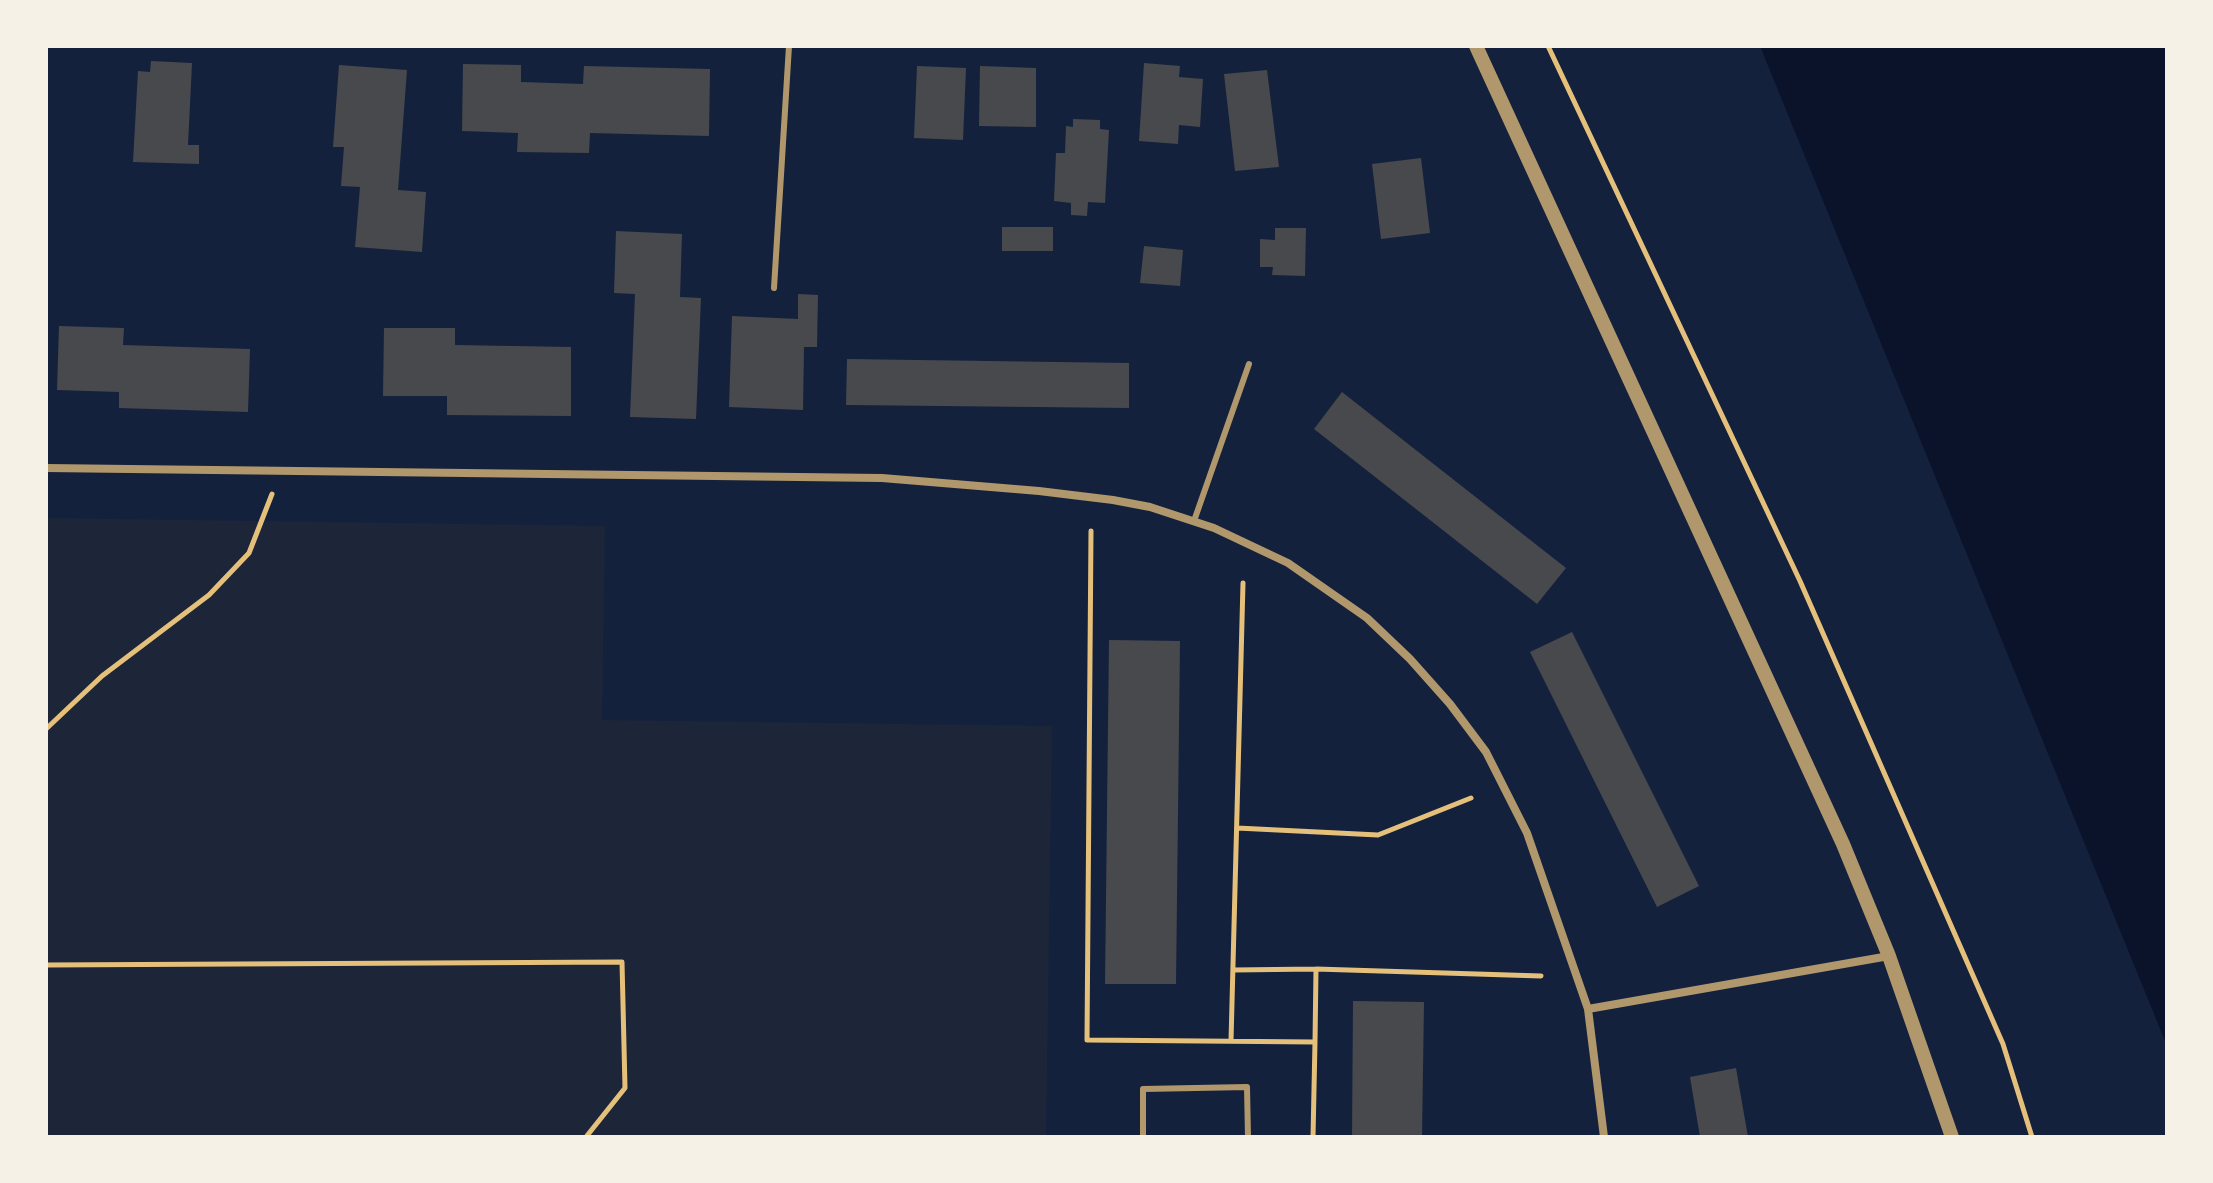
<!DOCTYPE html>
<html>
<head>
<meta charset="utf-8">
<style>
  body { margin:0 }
  #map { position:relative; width:2213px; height:1183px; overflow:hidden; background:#14213d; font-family:Roboto,sans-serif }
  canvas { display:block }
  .frame { position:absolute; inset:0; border:48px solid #f6f1e7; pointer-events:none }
</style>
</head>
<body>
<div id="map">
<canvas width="2213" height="1183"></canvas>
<div class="frame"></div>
</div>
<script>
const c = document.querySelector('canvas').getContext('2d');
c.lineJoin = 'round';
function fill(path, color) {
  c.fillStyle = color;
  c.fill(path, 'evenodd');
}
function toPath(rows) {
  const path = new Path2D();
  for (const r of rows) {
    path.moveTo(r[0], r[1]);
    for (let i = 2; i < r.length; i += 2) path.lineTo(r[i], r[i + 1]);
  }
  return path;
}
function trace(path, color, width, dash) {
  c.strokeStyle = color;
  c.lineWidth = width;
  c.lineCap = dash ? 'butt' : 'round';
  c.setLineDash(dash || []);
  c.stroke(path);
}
const green = toPath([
  [46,518,605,526,602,720,1052,726,1046,1137,46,1137]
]);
const water = toPath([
  [1760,46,2167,46,2167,1046]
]);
const building = toPath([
  [151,61,192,63,188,145,199,145,199,164,133,162,138,71,150,72],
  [1144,63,1180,66,1179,77,1203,79,1200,127,1179,125,1178,144,1139,141],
  [463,64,521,65,521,82,583,84,584,66,710,69,709,136,590,133,589,153,517,152,518,133,462,131],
  [339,65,407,70,398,190,426,192,422,252,355,247,360,187,341,186,344,147,333,147],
  [917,66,966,68,963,140,914,138],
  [980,66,1036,68,1036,127,979,126],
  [1267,70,1279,167,1235,171,1224,74],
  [1073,119,1100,120,1100,129,1109,130,1105,203,1088,202,1087,216,1071,215,1071,203,1054,201,1056,153,1065,153,1066,126,1073,127],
  [1421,158,1430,233,1381,239,1372,164],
  [1002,227,1053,227,1053,251,1002,251],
  [1275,228,1306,228,1305,276,1272,275,1273,267,1260,267,1260,239,1275,240],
  [616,231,682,234,680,297,701,298,696,419,630,417,635,294,614,293],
  [1144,246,1183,250,1180,286,1140,283],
  [798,294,818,295,817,347,804,347,803,410,729,407,732,316,798,319],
  [59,326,124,328,123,345,250,349,248,412,119,408,119,392,57,390],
  [384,328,455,328,455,345,571,347,571,416,447,415,447,396,383,396],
  [847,359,1129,363,1129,408,846,405],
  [1342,392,1566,568,1537,604,1314,429],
  [1572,632,1699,886,1657,907,1530,652],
  [1109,640,1180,641,1176,984,1105,984],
  [1353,1001,1424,1002,1422,1137,1352,1137],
  [1736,1068,1748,1137,1700,1137,1690,1077]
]);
const path = toPath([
  [1548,46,1800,581,2003,1044,2032,1137],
  [1091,531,1087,1040,1315,1042,1316,969],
  [46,729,102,676,209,595,249,553,272,494],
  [1237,828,1378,835,1471,798],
  [46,965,622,962,625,1088,586,1137],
  [1233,970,1316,969,1541,976],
  [1231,1041,1243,583],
  [1313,1137,1315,1042]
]);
const service = toPath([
  [774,288,789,46],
  [1194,521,1249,364],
  [1143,1137,1143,1089,1247,1087,1248,1137]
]);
const minor = toPath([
  [46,468,882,478,1039,491,1113,500,1150,507,1214,528,1288,563,1367,618,1410,659,1450,704,1486,752,1527,833,1588,1009,1604,1137],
  [1588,1009,1889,956]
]);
const tertiary = toPath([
  [1476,46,1843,844,1889,956,1952,1137]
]);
fill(green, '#1d2539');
fill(water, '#0b132b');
fill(building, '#48494c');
trace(path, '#e5c07b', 5);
trace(service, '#b1986c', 6);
trace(minor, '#b1986c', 8);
trace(tertiary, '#b1986c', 14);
</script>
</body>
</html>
